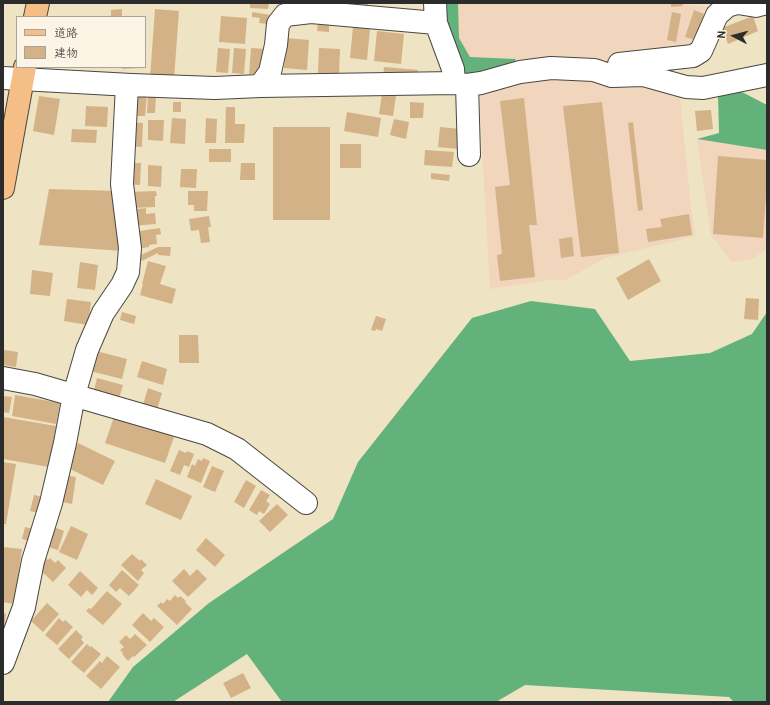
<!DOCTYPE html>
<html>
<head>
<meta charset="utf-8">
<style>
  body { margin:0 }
  #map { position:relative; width:770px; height:705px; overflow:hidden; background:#eee3c2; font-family:Pangolin,"Klee One",sans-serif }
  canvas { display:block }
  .frame { position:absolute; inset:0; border:4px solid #2b2b2b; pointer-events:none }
  .legend { position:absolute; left:16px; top:16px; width:130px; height:52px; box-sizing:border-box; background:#fcf5e5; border:1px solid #a8a49b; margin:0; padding:5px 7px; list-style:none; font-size:12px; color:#2b2b2b }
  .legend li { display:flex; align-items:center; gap:8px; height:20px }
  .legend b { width:20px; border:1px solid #a8a49b }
  .north { position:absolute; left:714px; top:16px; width:40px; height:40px; -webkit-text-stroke:3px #fcf5e5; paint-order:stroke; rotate:276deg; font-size:11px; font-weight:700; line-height:16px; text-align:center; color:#2b2b2b }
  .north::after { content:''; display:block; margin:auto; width:14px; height:18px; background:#2b2b2b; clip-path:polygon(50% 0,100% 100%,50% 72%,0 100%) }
</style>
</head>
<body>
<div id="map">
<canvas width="770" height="705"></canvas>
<div class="frame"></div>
<ul class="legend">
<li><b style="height:5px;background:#f6be87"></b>道路</li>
<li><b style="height:11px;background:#d3b288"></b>建物</li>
</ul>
<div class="north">N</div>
</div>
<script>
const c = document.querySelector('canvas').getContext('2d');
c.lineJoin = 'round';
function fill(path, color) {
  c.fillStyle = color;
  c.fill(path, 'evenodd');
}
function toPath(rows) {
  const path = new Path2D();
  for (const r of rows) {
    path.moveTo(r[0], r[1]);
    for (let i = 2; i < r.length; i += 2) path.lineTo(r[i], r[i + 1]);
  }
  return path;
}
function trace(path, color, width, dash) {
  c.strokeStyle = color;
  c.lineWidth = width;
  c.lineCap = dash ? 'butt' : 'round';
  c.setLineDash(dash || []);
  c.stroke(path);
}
const built = toPath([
  [458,3,683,3,684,4,715,8,697,45,653,55,601,63,470,57,459,38],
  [550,74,679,87,691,207,695,236,605,258,566,280,550,280,490,289,479,93],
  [697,139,767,150,767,249,752,259,732,262,711,235]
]);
const forest = toPath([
  [442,3,458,3,459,38,470,57,516,59,512,67,467,78,461,70,443,21],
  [740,91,767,105,767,150,697,139,719,133,718,94],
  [531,301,595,309,630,361,710,353,752,334,767,312,767,702,734,702,729,697,525,685,496,702,282,702,247,654,173,702,108,702,133,667,209,603,333,519,358,462,472,318]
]);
const building = toPath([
  [250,3,269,3,268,9,250,8],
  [357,3,368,3,367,12,357,11],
  [671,3,682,3,683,6,671,7],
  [122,9,122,17,111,17,111,10],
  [155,9,179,11,174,79,150,78],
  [694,10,704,14,695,40,685,37],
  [252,12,277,16,276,25,259,23,260,18,252,17],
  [672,12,681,14,676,42,667,40],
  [221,16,247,18,245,44,219,42],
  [753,16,758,31,728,44,722,28],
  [318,21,329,21,329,32,317,31],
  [353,27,370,29,367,60,350,58],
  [377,31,404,34,401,64,374,61],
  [286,38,309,40,307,70,284,68],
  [218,48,230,49,228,73,216,72],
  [234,48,246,49,244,74,232,73],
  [251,48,266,49,263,77,249,76],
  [319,48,340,49,339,74,318,73],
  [122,67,139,67,139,68,122,69],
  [384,67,418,70,418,80,383,80],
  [130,94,147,95,145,116,129,116],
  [382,94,396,96,393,116,379,114],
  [39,96,60,99,54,135,33,131],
  [148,96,156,96,155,113,147,113],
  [524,98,537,225,529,225,535,277,500,281,497,255,502,254,495,187,510,185,500,101],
  [173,102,181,102,181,112,173,112],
  [410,102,424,103,423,118,410,118],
  [602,102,619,253,581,257,563,106],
  [86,106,108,107,107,127,85,126],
  [226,107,235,107,235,124,245,124,244,143,225,143],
  [711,110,713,129,697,131,695,111],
  [347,112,381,118,378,137,344,131],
  [172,118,186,119,185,144,170,143],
  [206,118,217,119,216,143,205,143],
  [394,119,409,122,406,139,390,135],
  [148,120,164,120,163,141,148,140],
  [128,122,143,123,142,147,127,146],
  [633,122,643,210,638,211,628,123],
  [273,127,330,127,330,220,273,220],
  [440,127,460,129,458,149,438,147],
  [72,129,97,130,96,143,71,142],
  [340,144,361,144,361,168,340,168],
  [209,149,231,149,231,162,209,162],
  [425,150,454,152,452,167,424,165],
  [718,156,767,160,767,181,763,238,713,234],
  [129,163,141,163,140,185,128,184],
  [241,163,255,163,255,180,240,180],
  [148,165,162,166,161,187,148,186],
  [181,169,197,169,196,188,180,187],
  [431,173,450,175,449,181,431,179],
  [49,189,117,191,122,251,39,245],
  [156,191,157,196,155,196,155,207,130,208,129,192],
  [188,191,208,191,207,211,194,211,194,205,188,205],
  [146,208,146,214,155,213,156,224,131,226,129,210],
  [689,214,692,235,648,242,646,229,662,227,660,219],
  [209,216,211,227,208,227,210,242,201,243,199,230,191,231,189,219],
  [160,228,161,234,156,235,157,244,149,245,149,247,135,249,133,232],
  [572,237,574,256,561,258,559,239],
  [158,247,171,247,170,256,158,255,158,253,142,261,139,256],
  [649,259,661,281,628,300,616,278],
  [148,261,166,266,160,284,176,289,172,304,140,295,143,284,142,284],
  [80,262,98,265,95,290,77,288],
  [32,270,53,273,50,296,30,294],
  [746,298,759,299,758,320,744,319],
  [67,299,91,302,88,325,64,321],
  [122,312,136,316,134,324,120,320],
  [376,316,386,319,382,331,376,329,375,331,371,330],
  [179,335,198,335,199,363,179,363],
  [4,350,18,352,16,367,3,365],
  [96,351,127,359,122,379,90,371],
  [142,361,167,369,163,385,137,377],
  [97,378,123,385,118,402,93,395],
  [148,388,162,393,156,413,142,408],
  [15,395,60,403,56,424,12,416],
  [3,396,12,397,9,413,3,412],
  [115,414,175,434,165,463,105,443],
  [3,417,56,426,49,467,3,459],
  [78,443,115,461,103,485,66,467],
  [179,450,186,453,187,451,194,454,189,467,184,465,180,475,170,471],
  [203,458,210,461,201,483,187,477,192,464,195,466,198,459,202,461],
  [3,462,16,464,6,524,3,524],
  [212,466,224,471,215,492,203,487],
  [63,475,76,477,72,504,58,501],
  [156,479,192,496,181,520,145,504],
  [246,480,256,486,244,508,234,502],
  [261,490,270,495,266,501,270,504,264,514,259,511,257,515,249,510],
  [34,495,43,497,39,513,30,511],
  [277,504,288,515,270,532,259,521],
  [51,526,64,531,58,550,45,546],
  [71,526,88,534,77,560,59,552],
  [25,527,34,529,31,541,22,539],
  [206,538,225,555,215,567,196,550],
  [3,547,22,549,14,604,3,602],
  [132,554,140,561,141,559,147,565,141,570,144,573,138,581,121,565],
  [45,557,48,560,50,558,55,563,58,560,66,568,53,582,38,568],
  [184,569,190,576,197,569,207,579,188,597,172,581],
  [122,570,139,585,129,596,120,588,116,592,109,585],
  [80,571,98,588,92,595,87,590,81,597,68,585],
  [107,591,122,604,103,625,86,611,89,608,91,609],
  [175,595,178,598,180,596,186,601,185,602,192,609,177,625,157,606,161,602,163,604,167,599,170,601],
  [47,603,59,614,43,632,31,621],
  [3,613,6,614,4,628,3,628],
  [143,613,151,621,154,618,164,627,150,642,132,625],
  [59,618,63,622,65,620,73,627,57,645,45,635],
  [76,630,83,637,81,639,84,643,69,659,58,649],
  [135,634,147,645,134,657,133,656,128,661,122,654,123,653,120,650,124,647,119,642,126,635,130,639],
  [87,644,90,647,91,646,101,654,84,673,71,662],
  [107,656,120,667,101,689,86,676,100,661,102,663],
  [243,673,251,688,231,698,223,683]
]);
const minor = toPath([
  [435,3,436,23,453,69,454,83],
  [738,3,756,6,767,3],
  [619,64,693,56,701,51,717,15,727,6,737,3],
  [3,78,131,85,215,88,260,86,454,83,467,85,481,83,520,72,551,68,594,70,612,76,643,75,686,87,703,88,767,75],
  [467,85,469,155],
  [260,86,270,72,276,45,278,24,285,15,311,12,436,23],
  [3,378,35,384,207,434,237,449,306,503],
  [3,663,24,607,33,561,51,503,65,443,74,395,87,350,103,313,122,285,128,272,130,248,122,184,127,85]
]);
const major = toPath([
  [35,17,38,3],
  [3,188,25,67]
]);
fill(built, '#f2d5bd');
fill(forest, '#63b17b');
fill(building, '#d3b288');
trace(minor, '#484742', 24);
trace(major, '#484742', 24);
trace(minor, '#fff', 22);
trace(major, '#f6be87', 22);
</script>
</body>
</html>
